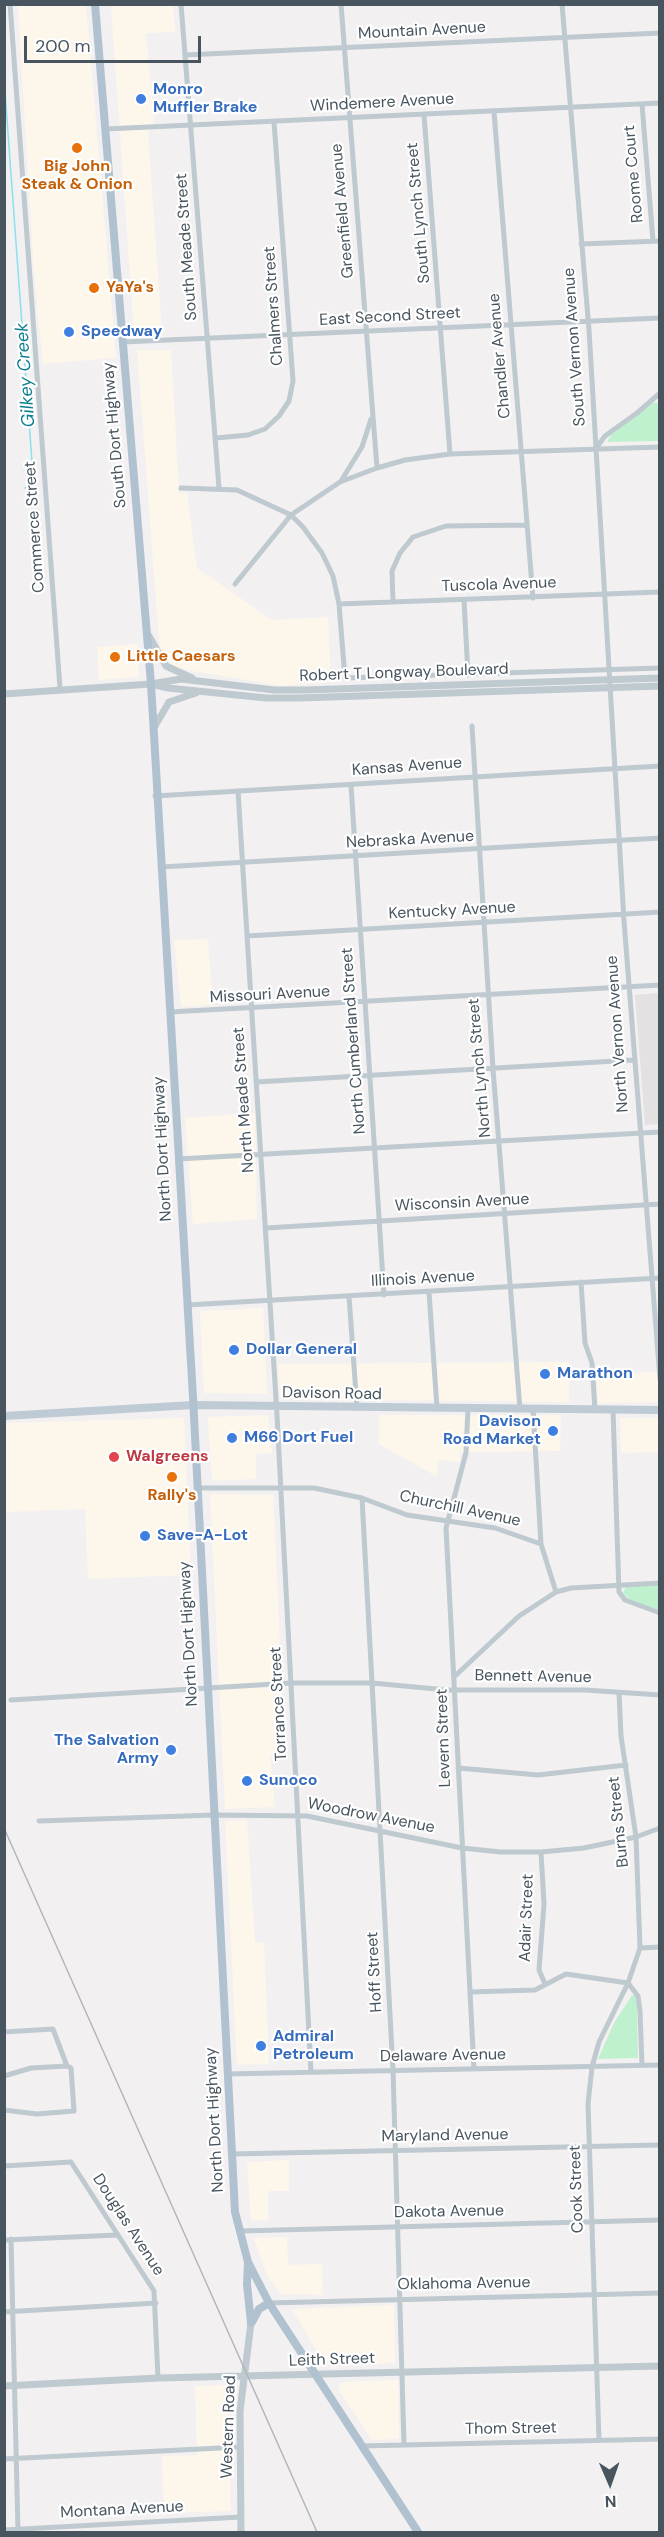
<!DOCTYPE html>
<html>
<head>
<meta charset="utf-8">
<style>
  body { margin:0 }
  #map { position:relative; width:664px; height:2537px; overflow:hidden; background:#f3f0f1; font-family:"DM Sans",sans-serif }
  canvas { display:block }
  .frame { position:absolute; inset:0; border:6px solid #48555f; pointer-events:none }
  .north { position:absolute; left:580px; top:2453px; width:60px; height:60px; -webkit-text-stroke:4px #fff; paint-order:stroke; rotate:178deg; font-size:16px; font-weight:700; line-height:24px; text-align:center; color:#48555f }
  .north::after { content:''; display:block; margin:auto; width:21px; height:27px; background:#48555f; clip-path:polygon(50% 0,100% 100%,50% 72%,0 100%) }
  .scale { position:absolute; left:24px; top:36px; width:177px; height:27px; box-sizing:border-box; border:3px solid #48555f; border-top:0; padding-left:8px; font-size:18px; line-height:21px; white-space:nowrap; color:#48555f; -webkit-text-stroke:4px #fff; paint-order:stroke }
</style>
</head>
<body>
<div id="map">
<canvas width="664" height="2537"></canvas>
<div class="frame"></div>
<div class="north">N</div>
<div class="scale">200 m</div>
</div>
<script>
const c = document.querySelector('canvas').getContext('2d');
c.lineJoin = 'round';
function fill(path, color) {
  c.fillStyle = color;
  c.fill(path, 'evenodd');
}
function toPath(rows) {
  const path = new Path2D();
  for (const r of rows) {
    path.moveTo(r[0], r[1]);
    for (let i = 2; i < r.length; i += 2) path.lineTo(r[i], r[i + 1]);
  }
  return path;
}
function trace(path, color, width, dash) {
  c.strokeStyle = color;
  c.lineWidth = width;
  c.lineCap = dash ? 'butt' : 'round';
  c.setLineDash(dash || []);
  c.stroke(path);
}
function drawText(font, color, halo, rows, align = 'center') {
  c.font = font + ' "DM Sans",sans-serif';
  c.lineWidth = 4.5;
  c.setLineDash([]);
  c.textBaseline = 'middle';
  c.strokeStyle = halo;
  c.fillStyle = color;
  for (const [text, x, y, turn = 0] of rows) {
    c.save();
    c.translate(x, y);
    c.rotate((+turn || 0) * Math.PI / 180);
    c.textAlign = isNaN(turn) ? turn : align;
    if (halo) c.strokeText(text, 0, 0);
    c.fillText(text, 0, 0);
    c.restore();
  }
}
const commercial = toPath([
  [18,5,86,5,116,358,43,364,34,273],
  [111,5,173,5,175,32,146,33,154,121,148,134,162,332,134,334],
  [137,350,171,350,179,493,187,493,197,568,272,620,328,617,331,682,282,686,175,668,160,652],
  [138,644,139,677,99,680,97,647],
  [208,939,213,1005,181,1007,174,940],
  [255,1113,257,1219,193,1224,185,1118],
  [263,1308,267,1394,204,1393,200,1311],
  [569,1362,569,1402,280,1399,278,1364],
  [659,1372,659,1402,598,1403,596,1374],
  [268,1415,272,1453,256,1454,256,1479,212,1481,208,1417],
  [379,1415,561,1415,560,1451,460,1452,460,1462,439,1460,436,1476,379,1444],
  [184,1418,191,1575,88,1579,85,1509,5,1512,5,1423],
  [620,1418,659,1418,659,1452,621,1453],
  [210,1494,273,1495,285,1754,270,1755,275,1807,225,1809],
  [247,1820,255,1942,264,1943,269,2064,237,2065,225,1821],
  [289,2160,289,2191,268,2191,268,2220,251,2221,247,2162],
  [287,2237,288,2265,322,2264,323,2295,280,2294,266,2273,254,2238],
  [394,2305,395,2363,325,2365,292,2309],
  [398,2380,399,2439,372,2440,338,2389,342,2382],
  [227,2385,231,2511,164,2513,162,2456,197,2455,195,2386]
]);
const education = toPath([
  [659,993,659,1124,645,1125,635,995]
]);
const green = toPath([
  [654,402,659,404,659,441,607,442,611,435],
  [659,1584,659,1610,629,1599,623,1593,626,1587],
  [632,1995,635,1995,637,2000,638,2058,598,2059,614,2023]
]);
const stream = toPath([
  [4,78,33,476,32,483,25,488]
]);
const minor = toPath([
  [10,4,60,688],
  [181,4,219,488],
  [341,4,377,468],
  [562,4,589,330,624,921,660,1379],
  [185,55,660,33],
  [642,104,653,241],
  [494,112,533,598],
  [424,115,450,454],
  [106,129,660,103],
  [581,244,660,241],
  [123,342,660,318],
  [216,438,248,435,265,429,279,416,289,401,293,381,274,122],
  [597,447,605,436,637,413,660,393],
  [341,481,362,447,371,419],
  [181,488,237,490,291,515,303,527,322,553,333,576,339,604,345,678,660,668],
  [235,584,291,515,340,482,377,468,405,460,450,454,660,447],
  [464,600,468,675],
  [393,601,392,571,400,553,413,537,446,526,527,525],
  [339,604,660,592],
  [472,726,493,1069,520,1409],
  [351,785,384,1295],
  [238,791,277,1415,311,2072],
  [155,796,660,766],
  [161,867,660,838],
  [247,936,660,912],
  [170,1012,660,985],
  [256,1082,633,1060],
  [178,1159,660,1132],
  [266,1228,660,1204],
  [581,1282,585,1343,592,1363,595,1410],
  [429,1292,437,1408],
  [349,1296,357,1408],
  [187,1305,660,1278],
  [468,1408,466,1453,446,1528,474,2069],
  [533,1409,541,1544,556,1592],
  [613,1410,619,1592,625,1600,660,1613],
  [197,1488,314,1488,362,1498,407,1515,495,1528,541,1544],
  [362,1498,393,2070,404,2444],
  [455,1676,519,1616,556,1592,571,1588,660,1583],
  [11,1700,291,1683,372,1683,447,1690,585,1690,660,1695],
  [458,1768,538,1775,626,1765],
  [39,1821,214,1815,307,1816,462,1848,501,1852,541,1852,584,1848,636,1837,660,1828],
  [541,1852,544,1904,539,1970,545,1984],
  [640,1948,660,1947],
  [471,1992,535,1990,566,1974,628,1983,638,1996,640,2011,642,2065],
  [4,2032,53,2029,67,2066],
  [227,2074,660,2065],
  [4,2076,31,2068,67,2066,71,2068,74,2111,37,2114,4,2110],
  [232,2154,660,2145],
  [4,2166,71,2162,154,2291,158,2378],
  [240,2231,660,2220],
  [11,2239,18,2532],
  [4,2240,118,2235],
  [269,2303,660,2293],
  [4,2312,156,2303],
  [599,2440,588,2104,592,2067,599,2042,628,1983,640,1948,636,1837,621,1736,619,1693],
  [362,2446,660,2439],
  [4,2459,239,2447],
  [4,2530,241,2517]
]);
const tertiary = toPath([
  [149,636,166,666,192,678],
  [151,684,168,688,266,698,299,698,660,686],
  [4,694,151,684,181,679,274,690,305,690,660,678],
  [155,726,169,702,196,693],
  [4,2386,158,2378,660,2366],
  [241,2532,240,2411,251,2323]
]);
const secondary = toPath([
  [4,1416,193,1405,660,1410]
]);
const primary = toPath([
  [95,4,151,684,193,1397,235,2212,248,2262,269,2303,418,2532],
  [248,2262,247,2284,251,2323],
  [252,2322,259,2309,269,2303]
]);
const rail = toPath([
  [4,1828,317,2532]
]);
const markers = [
  [141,99,6,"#3f7fe0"],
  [77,148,6,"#e8710a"],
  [94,288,6,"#e8710a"],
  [69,332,6,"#3f7fe0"],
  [115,657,6,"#e8710a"],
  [234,1350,6,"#3f7fe0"],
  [545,1374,6,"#3f7fe0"],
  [553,1431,6,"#3f7fe0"],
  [232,1438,6,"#3f7fe0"],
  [114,1457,6,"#e0444e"],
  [172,1477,6,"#e8710a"],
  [145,1536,6,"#3f7fe0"],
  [171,1750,6,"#3f7fe0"],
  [247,1781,6,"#3f7fe0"],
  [261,2046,6,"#3f7fe0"]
];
const streetNames = [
  ["Mountain Avenue",422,31,-3],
  ["Windemere Avenue",382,103,-3],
  ["Roome Court",634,174,-95],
  ["Greenfield Avenue",343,211,-95],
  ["South Lynch Street",419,213,-95],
  ["South Meade Street",187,247,-94],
  ["Chalmers Street",274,306,-94],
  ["East Second Street",390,317,-3],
  ["South Vernon Avenue",575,347,-94],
  ["Chandler Avenue",500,356,-95],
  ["South Dort Highway",115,435,-95],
  ["Commerce Street",35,527,-94],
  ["Tuscola Avenue",499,585,-2],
  ["Robert T Longway Boulevard",404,673,-2],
  ["Kansas Avenue",407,767,-4],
  ["Nebraska Avenue",410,840,-3],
  ["Kentucky Avenue",452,911,-3],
  ["Missouri Avenue",270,995,-3],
  ["North Vernon Avenue",618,1034,-94],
  ["North Cumberland Street",354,1041,-94],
  ["North Lynch Street",480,1068,-95],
  ["North Meade Street",244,1100,-94],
  ["North Dort Highway",163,1149,-93],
  ["Wisconsin Avenue",462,1203,-3],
  ["Illinois Avenue",423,1279,-3],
  ["Davison Road",332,1394,1],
  ["Churchill Avenue",460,1509,12],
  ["North Dort Highway",189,1634,-93],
  ["Bennett Avenue",533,1677,1],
  ["Torrance Street",279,1704,-93],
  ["Levern Street",444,1738,-92],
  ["Woodrow Avenue",371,1816,11],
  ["Burns Street",619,1822,-96],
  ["Adair Street",527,1918,-88],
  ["Hoff Street",375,1972,-93],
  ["Delaware Avenue",443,2056,-1],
  ["North Dort Highway",215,2120,-93],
  ["Maryland Avenue",445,2136,-1],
  ["Cook Street",577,2189,-92],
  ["Dakota Avenue",449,2212,-1],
  ["Douglas Avenue",128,2225,57],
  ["Oklahoma Avenue",464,2284,-1],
  ["Leith Street",332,2360,-2],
  ["Western Road",229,2427,-88],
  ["Thom Street",511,2429,-1],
  ["Montana Avenue",122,2510,-3]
];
const shopNames = [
  ["Monro",153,90],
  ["Muffler Brake",153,108],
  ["Speedway",81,332],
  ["Dollar General",246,1350],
  ["Marathon",557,1374],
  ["Davison",541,1422,"right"],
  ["Road Market",541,1440,"right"],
  ["M66 Dort Fuel",244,1438],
  ["Save-A-Lot",157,1536],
  ["The Salvation",159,1741,"right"],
  ["Army",159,1759,"right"],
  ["Sunoco",259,1781],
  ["Admiral",273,2037],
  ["Petroleum",273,2055]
];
const foodNames = [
  ["Big John",77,167],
  ["Steak & Onion",77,185],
  ["YaYa's",106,288,"left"],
  ["Little Caesars",127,657,"left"],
  ["Rally's",172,1496]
];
const healthNames = [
  ["Walgreens",126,1457]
];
const waterNames = [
  ["Gilkey Creek",26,375,-94]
];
fill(commercial, '#fdf6eb');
fill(education, '#e4e1e3');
fill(green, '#bff1cf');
trace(stream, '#8be1ee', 1.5);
trace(minor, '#bec9d0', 5);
trace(tertiary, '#bec9d0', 7);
trace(secondary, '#becad4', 8);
trace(primary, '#b0c2d0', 8);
trace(rail, '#b3b6bb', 1.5);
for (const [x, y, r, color] of markers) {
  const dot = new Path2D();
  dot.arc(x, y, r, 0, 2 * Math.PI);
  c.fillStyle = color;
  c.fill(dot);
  trace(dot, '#fff', 2);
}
drawText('16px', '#48555f', '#fff', streetNames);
drawText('bold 16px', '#366cbe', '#fff', shopNames, 'left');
drawText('bold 16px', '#c56008', '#fff', foodNames);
drawText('bold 16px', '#be3a42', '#fff', healthNames, 'left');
drawText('italic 18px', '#0b7e90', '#fff', waterNames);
</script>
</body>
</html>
